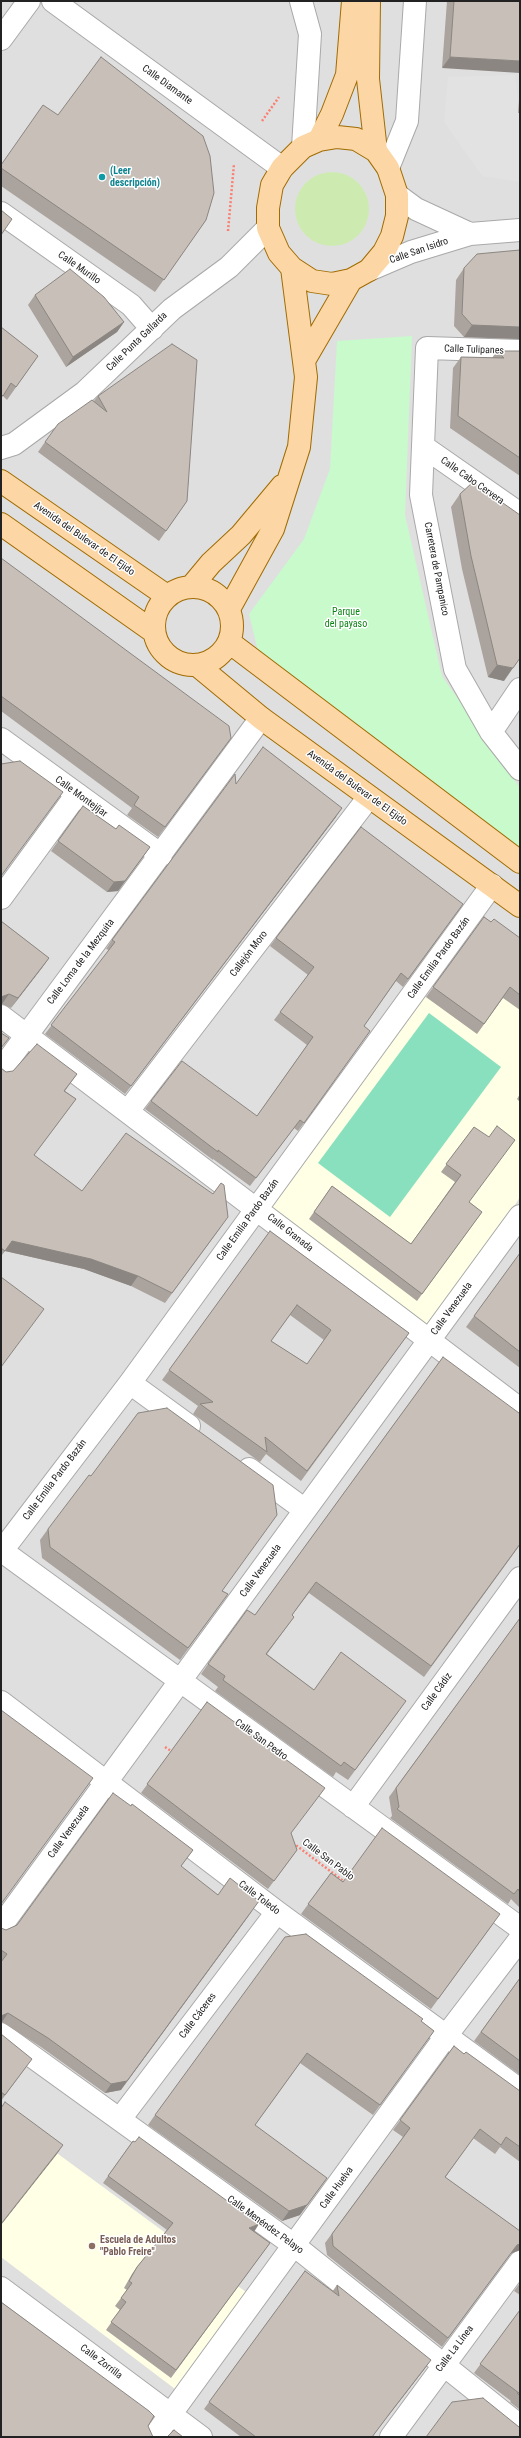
<!DOCTYPE html>
<html>
<head>
<meta charset="utf-8">
<style>
  body { margin:0 }
  #map { position:relative; width:521px; height:2438px; overflow:hidden; background:#f2efe9; font-family:"Roboto Condensed",sans-serif }
  canvas { display:block }
  .frame { position:absolute; inset:0; border:2px solid #222; pointer-events:none }
</style>
</head>
<body>
<div id="map">
<canvas width="521" height="2438"></canvas>
<div class="frame"></div>
</div>
<script>
const c = document.querySelector('canvas').getContext('2d');
c.lineJoin = 'round';
function fill(path, color) {
  c.fillStyle = color;
  c.fill(path, 'evenodd');
}
function toPath(rows) {
  const path = new Path2D();
  for (const r of rows) {
    if (r.length === 3) {
      path.moveTo(r[0] + r[2], r[1]);
      path.arc(r[0], r[1], r[2], 0, 2 * Math.PI);
      continue;
    }
    path.moveTo(r[0], r[1]);
    for (let i = 2; i < r.length; i += 2) path.lineTo(r[i], r[i + 1]);
  }
  return path;
}
function trace(path, color, width, dash) {
  c.strokeStyle = color;
  c.lineWidth = width;
  c.lineCap = dash ? 'butt' : 'round';
  c.setLineDash(dash || []);
  c.stroke(path);
}
function drawText(font, color, halo, rows, align = 'center') {
  c.font = font + ' "Roboto Condensed",sans-serif';
  c.lineWidth = 3;
  c.setLineDash([]);
  c.textBaseline = 'middle';
  c.strokeStyle = halo;
  c.fillStyle = color;
  for (const [text, x, y, turn = 0] of rows) {
    c.save();
    c.translate(x, y);
    c.rotate((+turn || 0) * Math.PI / 180);
    c.textAlign = isNaN(turn) ? turn : align;
    if (halo) c.strokeText(text, 0, 0);
    c.fillText(text, 0, 0);
    c.restore();
  }
}
const residential = toPath([
  [1,1,520,1,520,2437,1,2437]
]);
const education = toPath([
  [416,990,476,1033,505,995,520,1006,520,1197,429,1341,256,1207],
  [1,2112,246,2292,175,2389,1,2257]
]);
const grass = toPath([
  [332,209,37]
]);
const park = toPath([
  [412,336,405,515,442,676,520,788,520,860,258,651,249,614,304,539,330,469,337,341]
]);
const pitch = toPath([
  [429,1013,501,1067,390,1217,318,1163]
]);
const parking = toPath([
  [515,75,520,118,520,182,482,176,444,122,448,77]
]);
const path = toPath([
  [262,121,279,97],
  [228,231,234,164],
  [165,1747,174,1753],
  [293,1843,346,1883]
]);
const minor = toPath([
  [53,1,282,168],
  [301,1,310,34,303,147],
  [1,39,29,1],
  [388,168,407,121,415,1],
  [397,195,416,209,470,234],
  [1,213,131,305,152,329],
  [369,270,411,252,470,234,520,230],
  [520,351,427,348,421,495,455,669,491,732,520,769],
  [424,447,520,514],
  [1,448,14,444,85,392,172,309,229,267,268,228],
  [491,732,520,689],
  [1,739,161,855],
  [1,898,77,794],
  [1,1016,520,1409],
  [1,1070,261,718],
  [128,1111,369,797],
  [130,1383,189,1426],
  [249,1469,305,1510],
  [2,1551,520,1928],
  [1,1552,130,1383,492,885],
  [1,1702,277,1912,520,2090],
  [353,1807,520,1578],
  [1,1926,520,1216],
  [1,2034,295,2246,520,2426],
  [120,2119,277,1912],
  [1,2288,201,2437],
  [154,2437,446,2036,520,1939],
  [391,2437,520,2262]
]);
const major = toPath([
  [369,1,368,79,376,151],
  [337,137,356,139,376,151,388,168,397,195,397,216,392,236,384,252,369,270,351,280,332,284,312,281,292,268,279,253,268,228,268,208,272,185,282,168,303,147,319,140,337,137],
  [319,140,332,114,347,75,353,1],
  [305,359,351,280],
  [1,481,167,596],
  [1,524,154,632],
  [193,626,39],
  [191,587,211,563,241,535,282,486],
  [229,609,273,529,299,447,306,377,292,268],
  [229,642,520,862],
  [197,665,261,718,520,906]
]);
const wall = toPath([
  [447,1,520,1,442,68],
  [520,87,520,113,518,113],
  [1,165,206,220,155,292,1,186],
  [464,268,520,339,464,337,454,326,456,280],
  [35,295,124,322,117,332,66,367,28,305],
  [1,327,38,356,7,400,3,396,1,399],
  [497,351,520,351,520,476,450,428,453,368,461,357,492,358],
  [98,396,187,501,159,541,38,452,45,442,94,401],
  [460,494,504,681,488,677,462,569,451,507],
  [1,558,223,748,158,837,127,815,132,808,1,711],
  [236,784,336,817,125,1094,45,1034,109,950,106,949,112,940],
  [83,806,116,829,150,847,118,891,107,892,51,851],
  [463,904,403,987,396,981,364,1026,370,1031,298,1131,294,1128,250,1186,213,1159,213,1160,145,1109,151,1101,257,1116,307,1045,274,1020,308,975,270,946,276,938],
  [484,917,491,922,520,938,520,1010,503,998,477,1034,426,997],
  [1,921,49,958,11,1008,2,1004],
  [1,1068,6,1072,77,1074,65,1091,76,1099,34,1155,82,1191,221,1227,165,1303,131,1286,84,1269,5,1251,1,1256],
  [520,1094,520,1102,517,1099],
  [474,1127,469,1202,482,1212,417,1301,309,1219,332,1186,411,1244,455,1182,441,1172],
  [270,1231,409,1333,301,1481,266,1454,260,1462,193,1414,198,1406,162,1380],
  [290,1315,324,1340,307,1364,271,1341],
  [520,1253,520,1368,466,1327],
  [443,1357,520,1545,424,1677,309,1593,292,1615,294,1617,267,1654,314,1690,399,1711,348,1780,336,1772,333,1777,215,1691,218,1687,201,1674,208,1664,255,1615],
  [48,1529,223,1591,228,1594,180,1660,42,1558,40,1540],
  [520,1618,520,1908,511,1899,508,1904,390,1818,392,1816,389,1797],
  [207,1702,291,1834,297,1850,268,1889,141,1793],
  [131,1806,193,1850,181,1866,121,2090,105,2093,41,2047,2,2022,1,2022,1,1928,6,1930,17,1925],
  [331,1873,343,1882,493,1924,431,2009,301,1914],
  [306,1934,434,2031,373,2115,300,2063,255,2125,300,2215,282,2221,148,2125,155,2115],
  [520,1978,520,2075,474,2041],
  [1,2034,26,2067,1,2101],
  [454,2046,464,2054,520,2091,520,2162,500,2147,495,2154,473,2138,445,2178,520,2231,520,2250,510,2254,442,2347,327,2255,325,2243,403,2137,393,2130],
  [133,2141,270,2243,171,2378,106,2330,120,2310,115,2306,127,2290,124,2288,132,2274,137,2267,167,2230,103,2183],
  [305,2271,332,2292,337,2285,426,2367,385,2420,372,2437,241,2437,204,2409],
  [520,2283,520,2295,514,2291],
  [520,2310,520,2410,510,2402,511,2401,474,2373]
]);
const shadedWall = toPath([
  [450,57,520,61,520,73,442,68],
  [124,322,117,332,66,367,73,357],
  [472,325,520,327,520,339,464,337],
  [497,665,513,668,504,681,488,677],
  [342,808,336,817,125,1094,131,1086],
  [150,847,118,891,107,892,114,882],
  [49,958,42,968,11,1008,18,998],
  [9,994,2,1004,1,1004,1,997],
  [12,1241,91,1259,138,1276,131,1286,84,1269,5,1251,1,1256],
  [253,1910,121,2090,105,2093,111,2084],
  [8,2013,2,2022,1,2022,1,2016],
  [63,2145,57,2154,1,2225,1,2224],
  [327,2178,300,2215,282,2221,289,2211],
  [259,2224,254,2232,249,2228],
  [520,2244,520,2250,510,2254,442,2347,517,2245],
  [431,2360,426,2367,385,2420,390,2413]
]);
const building = toPath([
  [454,1,520,1,520,61,450,57,454,1],
  [101,57,203,136,210,156,214,193,206,220,164,280,1,168,1,165,43,105,58,115,101,57],
  [1,210,12,219,1,235,1,210],
  [520,250,520,327,472,325,462,314,464,268,477,254,520,250],
  [70,269,104,297,124,322,73,357,35,295,70,269],
  [1,327,38,356,16,387,11,383,3,396,1,394,1,327],
  [172,344,197,360,187,501,166,531,45,442,58,424,92,400,107,412,98,396,172,344],
  [497,351,520,351,520,458,458,416,461,357,504,358,497,351],
  [473,482,520,515,520,658,513,668,497,665,471,556,460,494,473,482],
  [1,558,229,726,231,738,165,827,134,805,139,797,1,696,1,558],
  [263,747,342,808,131,1086,51,1025,115,942,112,940,235,774,236,784,263,747],
  [20,761,63,792,1,876,1,764,20,761],
  [83,806,116,829,119,825,150,847,125,881,114,882,58,841,83,806],
  [361,827,463,904,408,979,401,973,364,1026,370,1031,304,1123,300,1120,256,1178,218,1150,218,1152,151,1101,182,1061,257,1116,313,1037,280,1012,314,967,276,938,361,827],
  [484,917,491,922,494,919,520,938,520,995,510,987,484,1024,433,987,484,917],
  [1,921,49,958,18,998,9,994,1,997,1,921],
  [1,1033,9,1038,1,1048,1,1033],
  [37,1044,77,1074,64,1091,76,1099,34,1155,82,1191,126,1133,213,1194,221,1183,224,1185,228,1217,172,1293,138,1276,91,1259,12,1241,5,1251,1,1248,1,1068,6,1072,13,1071,37,1044],
  [497,1126,515,1140,469,1202,482,1212,422,1294,314,1212,332,1186,411,1244,461,1175,446,1164,474,1127,489,1137,497,1126],
  [270,1231,409,1333,307,1471,265,1437,267,1452,200,1404,213,1402,169,1370,270,1231],
  [297,1305,331,1330,307,1364,271,1341,297,1305],
  [520,1253,520,1352,474,1316,520,1253],
  [1,1277,44,1309,1,1367,1,1277],
  [443,1357,519,1413,520,1412,520,1544,431,1666,316,1582,292,1615,294,1617,266,1654,314,1690,341,1652,406,1701,355,1770,344,1762,341,1766,223,1680,225,1676,208,1664,247,1610,255,1615,443,1357],
  [167,1408,273,1485,277,1515,222,1591,228,1594,188,1648,50,1547,48,1529,89,1475,91,1476,138,1413,167,1408],
  [520,1618,520,1892,518,1889,514,1894,397,1809,399,1807,396,1788,520,1618],
  [207,1702,325,1788,291,1833,297,1850,274,1881,147,1784,207,1702],
  [1,1710,93,1778,1,1904,1,1710],
  [113,1793,131,1806,132,1804,193,1850,181,1866,218,1895,230,1878,259,1901,127,2081,111,2084,48,2038,8,2013,1,2016,1,1962,7,1954,1,1950,1,1928,6,1930,17,1925,113,1793],
  [382,1828,500,1914,438,1999,308,1904,331,1873,343,1882,382,1828],
  [306,1934,423,2019,421,2021,434,2031,380,2105,307,2053,255,2125,327,2178,307,2205,289,2211,155,2115,285,1937,306,1934],
  [520,1978,520,2061,481,2032,520,1978],
  [1,2034,32,2059,5,2095,1,2092,1,2034],
  [454,2046,464,2054,466,2052,520,2091,520,2147,506,2137,501,2145,480,2129,445,2177,520,2231,520,2244,517,2245,448,2338,333,2246,332,2234,410,2128,400,2120,454,2046],
  [5,2102,63,2145,1,2224,1,2108,5,2102],
  [139,2137,259,2224,249,2228,270,2243,176,2370,111,2322,126,2302,121,2298,132,2283,129,2281,137,2267,173,2223,108,2176,133,2141,135,2142,139,2137],
  [305,2271,339,2296,337,2285,431,2360,390,2413,372,2437,256,2437,209,2402,305,2271],
  [1,2302,149,2411,154,2416,148,2426,153,2437,1,2437,1,2302],
  [520,2310,520,2396,517,2393,519,2393,480,2364,520,2310],
  [483,2398,519,2427,520,2427,520,2437,426,2437,452,2402,483,2398],
  [174,2430,183,2437,167,2437,174,2430]
]);
const markers = [
  [102,177,4,"#0f9aa8"],
  [92,2246,4,"#8d6e63"]
];
const streetNames = [
  ["Calle Diamante",167,85,36],
  ["Calle San Isidro",419,251,-19],
  ["Calle Murillo",79,268,35],
  ["Calle Punta Gallarda",137,342,-44],
  ["Calle Tulipanes",474,350,2],
  ["Calle Cabo Cervera",472,481,35],
  ["Avenida del Bulevar de El Ejido",84,539,35],
  ["Carretera de Pampanico",436,569,79],
  ["Avenida del Bulevar de El Ejido",357,788,36],
  ["Calle Montejíjar",81,797,36],
  ["Callejón Moro",249,954,-53],
  ["Calle Emilia Pardo Bazán",439,958,-54],
  ["Calle Loma de la Mezquita",81,962,-53],
  ["Calle Emilia Pardo Bazán",248,1220,-54],
  ["Calle Granada",290,1233,38],
  ["Calle Venezuela",452,1309,-54],
  ["Calle Emilia Pardo Bazán",55,1480,-53],
  ["Calle Venezuela",261,1571,-54],
  ["Calle Cádiz",437,1692,-54],
  ["Calle San Pedro",261,1740,36],
  ["Calle Venezuela",69,1832,-54],
  ["Calle San Pablo",328,1860,37],
  ["Calle Toledo",259,1898,37],
  ["Calle Cáceres",198,2016,-53],
  ["Calle Huelva",337,2188,-54],
  ["Calle Menéndez Pelayo",265,2225,36],
  ["Calle La Línea",455,2349,-53],
  ["Calle Zorrilla",101,2362,37]
];
const cultureNames = [
  ["(Leer",110,171],
  ["descripción)",110,183]
];
const parkNames = [
  ["Parque",346,612],
  ["del payaso",346,624]
];
const educationNames = [
  ["Escuela de Adultos",100,2240],
  ["\"Pablo Freire\"",100,2252]
];
fill(residential, '#e0dfdf');
fill(education, '#ffffe5');
fill(grass, '#cdebb0');
fill(park, '#c8facc');
fill(pitch, '#88e0be');
fill(parking, '#e2e2e2');
trace(minor, '#a9a9a9', 24);
trace(major, '#a06b00', 24);
trace(path, '#fa8072', 2.5, [2, 2]);
trace(minor, '#fff', 22);
trace(major, '#fcd6a4', 22);
fill(wall, '#aba49e');
fill(shadedWall, '#8b8681');
fill(building, '#c7bfb8');
trace(building, '#8b8681', 1);
for (const [x, y, r, color] of markers) {
  const dot = new Path2D();
  dot.arc(x, y, r, 0, 2 * Math.PI);
  c.fillStyle = color;
  c.fill(dot);
  trace(dot, '#fff', 1.5);
}
drawText('10px', '#222', '#fff', streetNames);
drawText('bold 10px', '#0d838f', '#fff', cultureNames, 'left');
drawText('10px', '#0c8416', '#fff', parkNames);
drawText('bold 10px', '#785e54', '#fff', educationNames, 'left');
</script>
</body>
</html>
